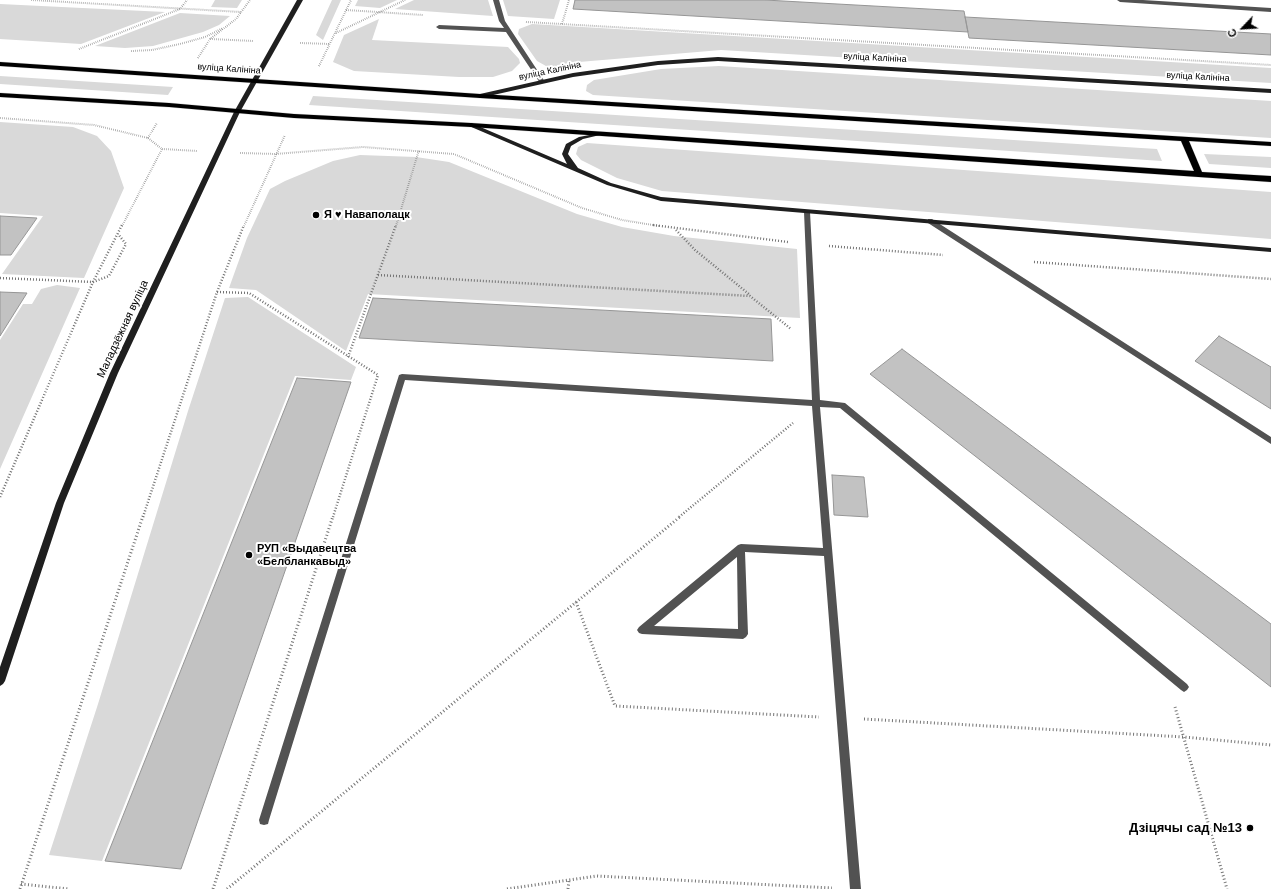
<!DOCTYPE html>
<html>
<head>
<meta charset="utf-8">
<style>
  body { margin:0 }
  #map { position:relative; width:1271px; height:889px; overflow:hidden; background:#fff; font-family:Arial,sans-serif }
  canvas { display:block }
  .north { position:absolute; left:1223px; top:8px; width:40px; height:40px; -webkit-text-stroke:3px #fff; paint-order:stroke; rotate:245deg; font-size:11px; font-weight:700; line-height:16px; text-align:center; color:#000 }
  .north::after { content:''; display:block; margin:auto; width:14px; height:18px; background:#000; clip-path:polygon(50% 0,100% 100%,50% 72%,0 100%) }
</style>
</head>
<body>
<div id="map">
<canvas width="1271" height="889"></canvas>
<div class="north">С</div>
</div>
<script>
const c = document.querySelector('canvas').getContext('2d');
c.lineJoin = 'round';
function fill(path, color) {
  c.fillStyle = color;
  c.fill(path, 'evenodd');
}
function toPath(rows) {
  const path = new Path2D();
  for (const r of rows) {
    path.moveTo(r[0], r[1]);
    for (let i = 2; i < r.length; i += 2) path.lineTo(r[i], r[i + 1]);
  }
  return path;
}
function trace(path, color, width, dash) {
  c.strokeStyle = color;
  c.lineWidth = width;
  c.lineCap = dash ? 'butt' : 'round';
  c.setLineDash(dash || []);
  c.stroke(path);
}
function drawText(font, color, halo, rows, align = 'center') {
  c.font = font + ' Arial,sans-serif';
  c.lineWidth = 4;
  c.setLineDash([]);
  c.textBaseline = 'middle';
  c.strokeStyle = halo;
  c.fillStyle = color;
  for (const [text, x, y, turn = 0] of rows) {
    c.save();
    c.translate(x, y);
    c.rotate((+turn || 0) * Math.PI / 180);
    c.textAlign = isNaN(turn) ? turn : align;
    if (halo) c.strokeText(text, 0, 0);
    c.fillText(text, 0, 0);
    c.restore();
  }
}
const green = toPath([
  [215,0,242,0,237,8,211,7],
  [332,0,341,0,323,40,316,35],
  [358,0,397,0,380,8,355,6],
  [414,0,488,0,493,16,395,9],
  [503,0,560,0,554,19,508,16],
  [0,4,165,12,81,44,0,39],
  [180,13,230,16,219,25,203,32,153,46,125,48,95,46],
  [379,19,372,40,508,47,519,59,520,63,512,71,493,77,459,77,354,71,333,62,344,35],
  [532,24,1271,68,1271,83,721,50,579,62,558,67,546,66,537,61,518,34,519,29],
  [719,66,1271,101,1271,138,593,95,586,91,587,85,594,80,661,69],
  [0,76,173,87,168,95,0,84],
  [313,96,1157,149,1162,161,309,105],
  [0,122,73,127,97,136,111,151,124,188,84,278,2,274,43,216,0,213],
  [587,143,1271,192,1271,239,662,191,617,178,581,160,576,154,578,147],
  [1204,154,1271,157,1271,168,1209,164],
  [360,155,416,157,449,162,577,214,622,227,674,236,797,249,800,318,368,294,346,351,256,290,229,288,247,238,270,189,285,181,333,161],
  [57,285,80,288,0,469,0,340,23,304,32,304,41,289],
  [248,297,356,367,351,380,295,376,102,861,49,855,98,704,188,411,225,298]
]);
const building = toPath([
  [575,0,765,0,964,11,968,32,573,9,575,0],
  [965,17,1271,34,1271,55,969,38,965,17],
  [0,216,37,218,11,255,0,255,0,216],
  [0,292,27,293,0,336,0,292],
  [373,298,771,319,773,361,359,338,373,298],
  [1219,336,1271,367,1271,409,1195,361,1219,336],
  [902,349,1271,624,1271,687,870,374,902,349],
  [297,378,351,382,181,869,105,861,297,378],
  [832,475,864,477,868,517,834,515,832,475]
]);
const pathFar2 = toPath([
  [31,0,241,12],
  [346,10,423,15],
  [526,22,1271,65],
  [562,24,569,0],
  [336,33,405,0],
  [210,39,253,41],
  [300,43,329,44],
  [79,49,180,9,187,0],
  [131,51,152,50,180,44,205,37,223,28],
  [198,58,210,39,236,19,250,0],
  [319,66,351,0],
  [0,118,94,125,148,138,162,149,122,226],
  [148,138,157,123],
  [162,149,197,151],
  [240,153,275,154,363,147,454,154,582,208,622,220,659,226],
  [244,226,285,135],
  [396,226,419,150]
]);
const pathFar1 = toPath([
  [653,225,788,242],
  [676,230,695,250,750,295],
  [829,246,943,255],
  [1034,262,1271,279],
  [378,275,750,296,791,329],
  [0,278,93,282,109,276,126,244,118,234],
  [217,292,249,293,378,375,333,517],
  [348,357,396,225],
  [0,497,93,282,122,225],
  [143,517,217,292,244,225],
  [679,517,793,423]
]);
const path = toPath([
  [576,602,615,706,819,717],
  [1175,707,1227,889],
  [864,719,1184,737,1271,745],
  [21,884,69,889],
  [20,889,143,516],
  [213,889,333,516],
  [227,889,681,516],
  [507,889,597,876,832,888],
  [568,889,569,880]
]);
const lane = toPath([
  [493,0,499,0,505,21,545,82,544,83,540,83,506,32,439,29,436,27,439,25,504,28,499,21,493,0],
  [1117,0,1143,0,1271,8,1271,12,1120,2,1117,0],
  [805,210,807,210,810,212,820,400,845,403,1187,684,1189,687,1187,690,1184,692,1181,690,840,408,820,407,861,889,850,889,824,556,745,552,748,634,746,637,743,639,642,634,639,633,637,630,639,627,738,545,741,544,823,548,812,406,405,380,269,820,268,824,264,825,260,824,259,820,399,375,402,374,812,400,804,212,805,210],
  [737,557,738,629,654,626,737,557],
  [928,219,932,219,1271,437,1271,444,928,223,928,219]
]);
const secondary = toPath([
  [297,0,303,0,240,112,118,373,64,503,5,681,3,684,0,686,0,667,56,503,110,373,234,112,297,0],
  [718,57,1271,89,1271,93,718,61,658,65,573,77,480,98,477,96,480,94,573,73,658,61,718,57],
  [471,123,567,164,562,154,566,144,579,137,600,133,600,135,583,139,571,146,568,154,578,168,611,183,661,197,1271,248,1271,252,661,201,607,185,469,126,469,124,471,123]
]);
const primary = toPath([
  [0,62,480,94,1271,142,1271,146,1189,141,1202,172,1271,176,1271,182,471,127,294,118,169,107,0,97,0,93,169,103,294,114,471,123,1194,171,1181,141,480,98,0,66,0,62]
]);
const markers = [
  [316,215,4,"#000"],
  [249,555,4,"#000"],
  [1250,828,4,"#000"]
];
const farStreetnames = [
  ["вуліца Калініна",875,58,3],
  ["вуліца Калініна",229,69,4],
  ["вуліца Калініна",550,71,-12],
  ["вуліца Калініна",1198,77,3]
];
const poiNames = [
  ["Я ♥ Наваполацк",324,215],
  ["РУП «Выдавецтва",257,549],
  ["«Белбланкавыд»",257,562]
];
const streetNames = [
  ["Маладзёжная вуліца",123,329,-65]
];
const nearPoinames = [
  ["Дзіцячы сад №13",1242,828]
];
fill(green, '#d9d9d9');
fill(building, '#c2c2c2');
trace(building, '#969696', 1);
trace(primary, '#dbdbdb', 1);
trace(pathFar2, '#747474', 2, [0.5, 1.5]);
trace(pathFar1, '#747474', 2.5, [1, 2]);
trace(path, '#747474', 3, [1, 2.5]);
fill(lane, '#525252');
fill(secondary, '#1f1f1f');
fill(primary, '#000');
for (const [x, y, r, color] of markers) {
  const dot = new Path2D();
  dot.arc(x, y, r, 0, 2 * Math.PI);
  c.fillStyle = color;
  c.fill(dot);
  trace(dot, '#fff', 1.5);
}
drawText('9px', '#000', '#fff', farStreetnames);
drawText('bold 11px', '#000', '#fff', poiNames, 'left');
drawText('11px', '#000', '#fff', streetNames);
drawText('bold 13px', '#000', '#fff', nearPoinames, 'right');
</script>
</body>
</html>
